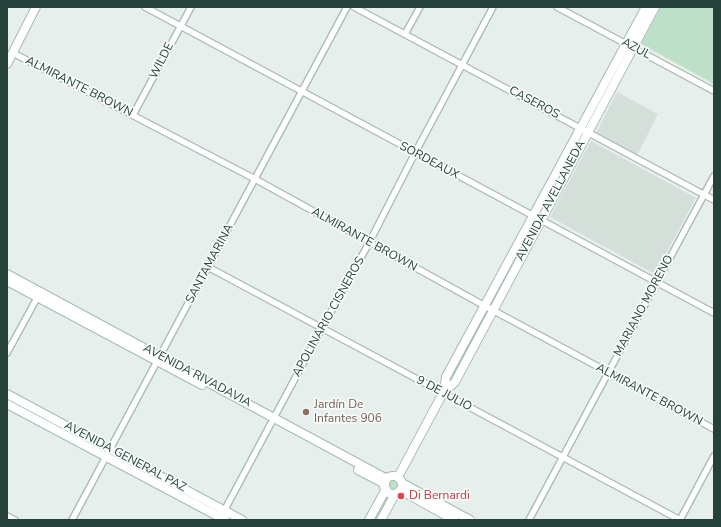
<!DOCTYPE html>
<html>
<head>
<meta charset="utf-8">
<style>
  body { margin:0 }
  #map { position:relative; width:721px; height:527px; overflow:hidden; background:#e6efeb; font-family:"Nunito Sans",sans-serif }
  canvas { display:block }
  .frame { position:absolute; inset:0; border:8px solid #24423a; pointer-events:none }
</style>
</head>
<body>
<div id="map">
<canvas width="721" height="527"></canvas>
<div class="frame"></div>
</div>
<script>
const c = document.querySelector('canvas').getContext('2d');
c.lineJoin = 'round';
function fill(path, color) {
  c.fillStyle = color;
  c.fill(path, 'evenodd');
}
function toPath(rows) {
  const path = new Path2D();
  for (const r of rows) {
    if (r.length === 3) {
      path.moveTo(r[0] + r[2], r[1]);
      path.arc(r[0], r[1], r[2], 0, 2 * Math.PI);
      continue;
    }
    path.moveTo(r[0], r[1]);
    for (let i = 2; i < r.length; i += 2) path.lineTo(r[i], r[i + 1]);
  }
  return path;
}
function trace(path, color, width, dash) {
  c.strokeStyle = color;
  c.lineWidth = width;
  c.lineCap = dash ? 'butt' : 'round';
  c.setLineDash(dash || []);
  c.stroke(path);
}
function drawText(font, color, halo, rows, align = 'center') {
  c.font = font + ' "Nunito Sans",sans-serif';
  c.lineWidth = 3.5;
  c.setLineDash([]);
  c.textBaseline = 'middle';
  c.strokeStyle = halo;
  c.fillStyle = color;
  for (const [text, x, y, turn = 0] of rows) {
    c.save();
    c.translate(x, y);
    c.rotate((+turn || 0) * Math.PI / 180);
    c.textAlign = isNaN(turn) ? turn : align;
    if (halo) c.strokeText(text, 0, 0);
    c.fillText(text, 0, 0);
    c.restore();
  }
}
const built = toPath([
  [617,92,658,114,637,155,596,133],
  [591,141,696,198,655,274,550,217]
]);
const green = toPath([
  [661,7,714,7,714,84,641,44],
  [578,138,581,140,542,212,539,210],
  [531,225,534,226,495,298,492,297],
  [485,313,488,314,449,386,446,385],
  [393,485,4.5],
  [387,496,390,497,377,520,373,520]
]);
const street = toPath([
  [145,7,714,313],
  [354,7,714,200],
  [557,7,714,91],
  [405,34,420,7],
  [13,53,255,179,485,306,714,429],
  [133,115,191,7],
  [208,267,680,520],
  [7,353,37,298],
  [223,513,322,328,369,243,415,153,493,7],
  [7,516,15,520],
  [72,520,347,7],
  [529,520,714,176],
  [680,520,714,456]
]);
const secondary = toPath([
  [7,64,36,7],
  [7,274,387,479],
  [7,281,202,385],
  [444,392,446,377,646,7],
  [7,394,242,520],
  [7,404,225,520],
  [358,470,385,484],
  [393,485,9],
  [398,477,443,393,455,382,655,7],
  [402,483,470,520],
  [400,490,454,520],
  [369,520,386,489],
  [381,520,395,494]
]);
const markers = [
  [306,412,4,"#8d6e63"],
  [401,496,4,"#e0444e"]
];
const streetNames = [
  ["AZUL",636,49,28],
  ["WILDE",162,61,-63],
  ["ALMIRANTE BROWN",79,87,27],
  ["CASEROS",534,103,28],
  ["SORDEAUX",429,161,28],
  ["AVENIDA AVELLANEDA",551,201,-62],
  ["ALMIRANTE BROWN",364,240,29],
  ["SANTAMARINA",210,264,-62],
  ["MARIANO MORENO",644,306,-62],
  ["APOLINARIO CISNEROS",329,317,-61],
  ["AVENIDA RIVADAVIA",197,376,28],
  ["9 DE JULIO",444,394,28],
  ["ALMIRANTE BROWN",649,395,28],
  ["AVENIDA GENERAL PAZ",125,457,28]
];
const educationNames = [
  ["Jardín De",314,405],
  ["Infantes 906",314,419]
];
const healthNames = [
  ["Di Bernardi",409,496]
];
fill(built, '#d4dfda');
fill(green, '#bfe0c8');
trace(street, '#a8b8b2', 8);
trace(secondary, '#a4bbb3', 10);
trace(street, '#fff', 5.5);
trace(secondary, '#fff', 8);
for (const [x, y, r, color] of markers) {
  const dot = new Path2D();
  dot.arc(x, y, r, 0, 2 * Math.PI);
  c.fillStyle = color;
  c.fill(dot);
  trace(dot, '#f7fbf9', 1.5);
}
drawText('12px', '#24423a', '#f7fbf9', streetNames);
drawText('12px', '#785e54', '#f7fbf9', educationNames, 'left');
drawText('12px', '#be3a42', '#f7fbf9', healthNames, 'left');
</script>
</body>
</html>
